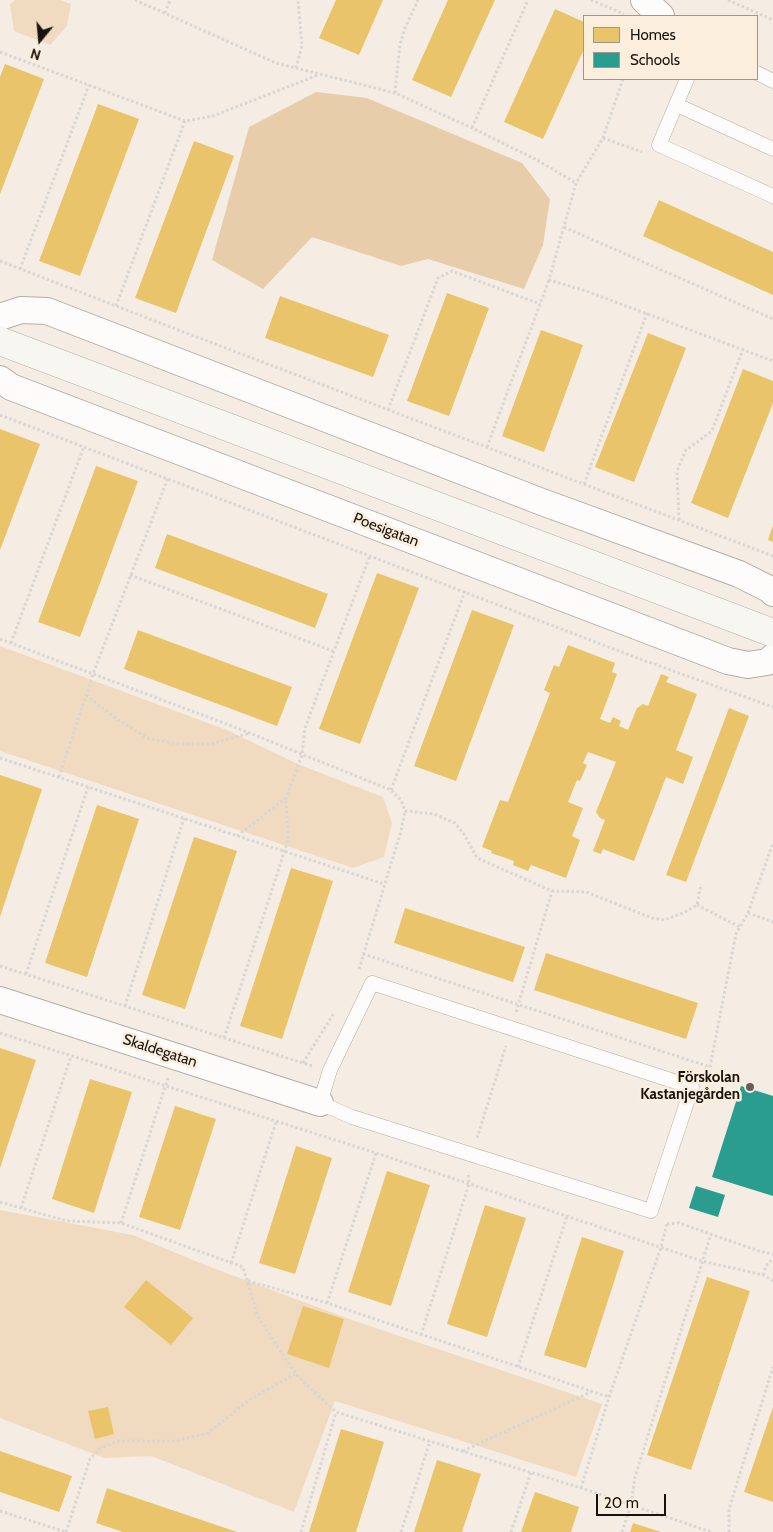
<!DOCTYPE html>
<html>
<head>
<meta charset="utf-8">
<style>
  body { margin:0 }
  #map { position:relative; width:773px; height:1532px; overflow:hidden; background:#f5ede4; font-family:Cabin,sans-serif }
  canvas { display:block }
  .legend { position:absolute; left:583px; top:15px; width:175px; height:65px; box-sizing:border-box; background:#fceedd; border:1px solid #a1968a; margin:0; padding:6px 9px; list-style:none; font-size:15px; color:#18130d }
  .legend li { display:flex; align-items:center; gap:10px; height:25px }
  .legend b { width:25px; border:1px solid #a1968a }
  .north { position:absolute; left:15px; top:15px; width:50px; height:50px; -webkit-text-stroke:4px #fceedd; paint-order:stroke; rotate:197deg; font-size:14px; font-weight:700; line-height:20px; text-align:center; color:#18130d }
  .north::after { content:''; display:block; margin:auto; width:18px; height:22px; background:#18130d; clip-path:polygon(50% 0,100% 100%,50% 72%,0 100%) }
  .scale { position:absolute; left:596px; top:1494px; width:70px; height:22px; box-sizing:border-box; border:2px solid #18130d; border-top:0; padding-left:6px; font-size:15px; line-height:18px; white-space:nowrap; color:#18130d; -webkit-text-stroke:4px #fceedd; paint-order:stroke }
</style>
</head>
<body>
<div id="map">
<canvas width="773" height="1532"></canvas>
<ul class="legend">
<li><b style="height:14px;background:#e9c46a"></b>Homes</li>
<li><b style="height:14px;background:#2a9d8f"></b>Schools</li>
</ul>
<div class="north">N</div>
<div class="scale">20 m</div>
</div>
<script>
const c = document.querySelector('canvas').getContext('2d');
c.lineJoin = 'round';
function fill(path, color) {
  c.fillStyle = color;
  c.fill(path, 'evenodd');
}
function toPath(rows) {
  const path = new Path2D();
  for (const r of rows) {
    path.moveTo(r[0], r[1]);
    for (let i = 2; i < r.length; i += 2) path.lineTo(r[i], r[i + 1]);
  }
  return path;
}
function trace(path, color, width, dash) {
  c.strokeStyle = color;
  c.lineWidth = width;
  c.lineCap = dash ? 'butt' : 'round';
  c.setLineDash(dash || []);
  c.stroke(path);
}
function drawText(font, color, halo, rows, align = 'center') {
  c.font = font + ' Cabin,sans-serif';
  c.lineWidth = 5;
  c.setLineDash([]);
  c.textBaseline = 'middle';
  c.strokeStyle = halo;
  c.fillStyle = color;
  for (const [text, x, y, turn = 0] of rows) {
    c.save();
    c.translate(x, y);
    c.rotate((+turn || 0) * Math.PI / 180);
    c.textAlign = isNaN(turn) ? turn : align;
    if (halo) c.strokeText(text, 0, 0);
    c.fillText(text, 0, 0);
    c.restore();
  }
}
const green = toPath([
  [15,0,61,0,71,4,67,26,50,45,14,31,10,4],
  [0,646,227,730,300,765,383,797,392,823,384,857,353,868,0,751],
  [0,1210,133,1235,200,1263,349,1319,602,1404,576,1477,335,1401,294,1512,151,1456,104,1458,0,1418]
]);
const forest = toPath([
  [316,92,367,98,522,163,550,199,543,245,524,289,428,259,401,266,312,237,263,289,212,260,249,127]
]);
const homes = toPath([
  [336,0,383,0,359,55,319,38],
  [448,0,495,0,451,97,412,80],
  [555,9,584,22,584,49,543,139,504,122],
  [5,64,44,79,0,194,0,77],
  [98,104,139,119,80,276,39,261],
  [194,141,234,156,176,313,135,298],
  [659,200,773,252,773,295,643,236],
  [447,293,489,308,449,416,407,401],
  [280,296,389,335,373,377,265,338],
  [541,330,583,345,544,452,502,436],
  [648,333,686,348,634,482,595,467],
  [743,369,773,381,773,403,728,518,691,503],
  [0,429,40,444,0,550],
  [96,466,138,481,80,637,38,622],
  [773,525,773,542,768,540],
  [167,534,328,594,315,628,155,568],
  [377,573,419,588,360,744,319,729],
  [472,610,514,625,456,781,414,766],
  [138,630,292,687,277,726,124,669],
  [568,645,615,663,612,672,617,674,600,719,610,723,613,717,621,721,619,726,628,730,637,708,643,704,648,706,661,674,669,677,666,682,697,694,676,750,693,757,683,784,666,777,634,861,603,849,601,854,593,851,605,820,600,818,596,812,616,762,588,752,583,763,587,765,580,781,577,780,568,802,583,808,572,836,580,840,566,878,531,865,528,871,513,865,514,861,491,853,492,851,482,847,500,800,508,802,550,693,544,690,554,665,559,667],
  [729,708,749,716,686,882,666,875],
  [0,775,42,789,0,917],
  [97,805,139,819,87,977,45,963],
  [194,837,237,851,185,1009,142,995],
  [291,868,333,881,282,1039,240,1026],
  [405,908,525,947,513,982,394,943],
  [546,953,698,1003,686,1039,534,990],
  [0,1048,36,1060,0,1168],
  [90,1079,132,1092,94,1213,52,1199],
  [175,1106,216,1119,180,1230,139,1217],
  [296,1146,332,1158,295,1274,259,1263],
  [387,1171,430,1185,391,1306,348,1292],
  [485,1205,526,1218,487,1337,447,1324],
  [582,1237,624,1251,586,1368,544,1355],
  [707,1277,750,1291,691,1470,647,1455],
  [146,1280,193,1318,171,1345,124,1307],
  [303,1306,344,1319,329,1368,287,1354],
  [108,1407,114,1434,95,1439,88,1411],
  [773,1407,773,1502,744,1492],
  [341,1429,384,1442,356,1532,309,1532],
  [0,1451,72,1476,59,1512,0,1492],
  [437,1460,481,1474,462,1532,414,1532],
  [107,1488,237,1532,123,1532,96,1523],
  [535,1492,579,1507,571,1532,521,1532],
  [633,1523,661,1532,630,1532]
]);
const schools = toPath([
  [741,1086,773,1096,773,1196,712,1177],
  [696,1186,725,1195,718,1217,689,1208]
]);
const path = toPath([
  [135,0,276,63,395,93,472,128,537,160,576,183],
  [591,0,624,14],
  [728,0,773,20],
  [165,13,170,0],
  [0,52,185,121,213,116,318,75],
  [296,68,302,46,298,0],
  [623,79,603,138,576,183,549,280,586,291,773,361],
  [395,93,400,44,405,28,418,0],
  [472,128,528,0],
  [603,138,642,152],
  [564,227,773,319],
  [0,261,160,323,773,556],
  [20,269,89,85],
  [116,306,185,121],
  [388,410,438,278,452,271,540,304],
  [0,415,632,656,773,707],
  [487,447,549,280],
  [584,484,647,313],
  [679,520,677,471,686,450,712,431,743,349],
  [130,575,333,651],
  [0,639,237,728,391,790,401,800,405,811,434,814,455,823,464,834,477,858,552,891,586,892,652,918,664,920,683,913,697,905,701,884],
  [11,643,84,446],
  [86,695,118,720,147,738,177,744,211,744,250,733],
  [0,758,384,884],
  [59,777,93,674,168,478],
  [391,790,465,591],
  [237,836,286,798,302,755,305,728,370,555],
  [697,905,740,927],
  [748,913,773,922],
  [363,954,710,1067],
  [0,966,312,1066],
  [359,969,401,831,405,811],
  [26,974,88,787],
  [125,1006,184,818],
  [516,1012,552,891],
  [0,1033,376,1153,702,1261,763,1275,773,1281],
  [224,1038,288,840,286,798],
  [303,1063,334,1013],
  [708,1077,736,934,748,913,773,843],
  [477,1138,506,1046],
  [0,1202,67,1221,121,1223,243,1267,258,1317,298,1377,336,1412,581,1488,711,1532],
  [21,1208,71,1056],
  [121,1223,168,1078],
  [667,1224,679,1223,759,1251,773,1254],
  [231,1263,276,1122],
  [763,1275,766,1266,773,1258],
  [248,1281,327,1303,609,1397],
  [327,1303,376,1153],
  [421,1335,469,1184,468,1173],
  [518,1367,567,1216],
  [463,1451,591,1392],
  [581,1488,609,1397,661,1247,667,1224,666,1223],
  [0,1511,66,1532],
  [66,1532,90,1459,99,1449,119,1441,174,1441,208,1433,249,1400,297,1373],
  [301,1532,336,1412],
  [401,1532,430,1441],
  [511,1532,531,1472],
  [622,1532,631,1505,635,1477,711,1234],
  [729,1532,729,1509,773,1367]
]);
const lane = toPath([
  [757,73,773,81],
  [687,79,659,145,773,196],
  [677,105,773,149],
  [372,983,692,1087,651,1211,352,1117,320,1103,330,1070,372,983]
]);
const street = toPath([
  [644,0,661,16],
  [0,317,21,310,47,311,542,502,739,574,771,590,773,593],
  [0,379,11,387,728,661,748,665,767,662,773,657],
  [0,1000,320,1103]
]);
const secondary = toPath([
  [0,341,773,633]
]);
const markers = [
  [750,1087,5,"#655f58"]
];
const streetNames = [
  ["Poesigatan",386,530,21],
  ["Skaldegatan",160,1051,18]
];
const poiNames = [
  ["Förskolan",740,1078],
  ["Kastanjegården",740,1095]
];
fill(green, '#f0dbc1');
fill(forest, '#e7cdaa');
fill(homes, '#e9c46a');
fill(schools, '#2a9d8f');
trace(lane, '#b2ada6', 15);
trace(street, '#b2ada6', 28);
trace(secondary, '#b2ada6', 29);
trace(path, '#d8d6d3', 3, [2.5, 2.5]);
trace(lane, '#fefcfb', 14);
trace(street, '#fefcfb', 26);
trace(secondary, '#f8f6f1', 28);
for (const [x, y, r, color] of markers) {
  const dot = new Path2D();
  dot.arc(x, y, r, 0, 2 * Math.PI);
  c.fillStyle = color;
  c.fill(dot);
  trace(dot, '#fceedd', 2);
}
drawText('15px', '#18130d', '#fceedd', streetNames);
drawText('bold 15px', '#18130d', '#fceedd', poiNames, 'right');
</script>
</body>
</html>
